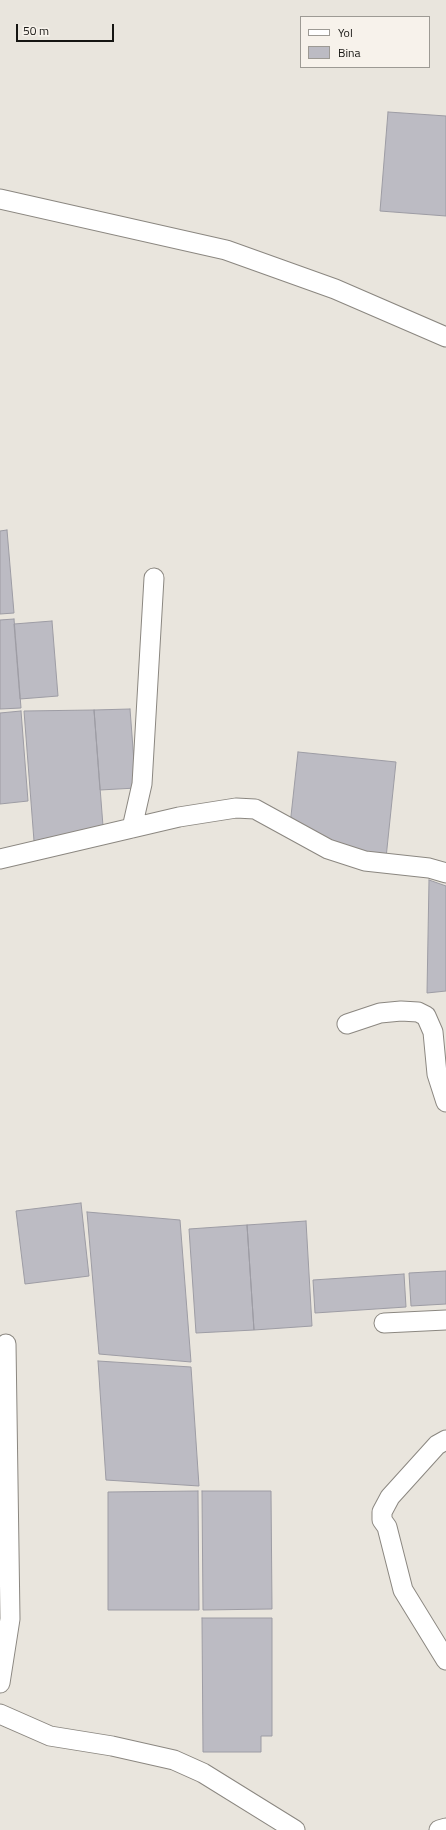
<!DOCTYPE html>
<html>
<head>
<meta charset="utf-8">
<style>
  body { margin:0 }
  #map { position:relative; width:446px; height:1830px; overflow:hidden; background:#e9e5dd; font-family:"Titillium Web",sans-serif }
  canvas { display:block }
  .legend { position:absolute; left:300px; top:16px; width:130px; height:52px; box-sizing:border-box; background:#f7f2eb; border:1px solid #9d9a94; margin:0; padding:5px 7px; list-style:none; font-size:12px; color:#161512 }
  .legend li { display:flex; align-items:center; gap:8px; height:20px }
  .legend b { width:20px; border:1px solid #9d9a94 }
  .scale { position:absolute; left:16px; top:24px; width:98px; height:18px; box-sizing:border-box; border:2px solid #161512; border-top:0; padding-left:5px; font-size:12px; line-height:14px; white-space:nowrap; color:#161512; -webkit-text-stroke:3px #f7f2eb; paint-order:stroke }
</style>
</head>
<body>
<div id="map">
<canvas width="446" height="1830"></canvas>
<ul class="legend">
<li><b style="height:5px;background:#fff"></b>Yol</li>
<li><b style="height:11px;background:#bcbbc3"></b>Bina</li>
</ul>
<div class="scale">50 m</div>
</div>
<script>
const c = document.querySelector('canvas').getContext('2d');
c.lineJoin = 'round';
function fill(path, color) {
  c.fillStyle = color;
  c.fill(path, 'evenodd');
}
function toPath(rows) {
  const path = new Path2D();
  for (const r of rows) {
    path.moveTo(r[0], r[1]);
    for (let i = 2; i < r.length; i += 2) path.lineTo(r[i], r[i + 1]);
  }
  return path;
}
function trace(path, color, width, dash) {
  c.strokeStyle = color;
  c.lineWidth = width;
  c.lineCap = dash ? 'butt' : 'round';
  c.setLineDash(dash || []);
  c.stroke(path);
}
const building = toPath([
  [388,112,446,116,446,216,380,211,388,112],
  [7,530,14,613,0,614,0,531,7,530],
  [14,619,21,708,0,709,0,620,14,619],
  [52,621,58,696,20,699,14,624,52,621],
  [130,709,136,788,100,790,94,710,130,709],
  [94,710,103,826,34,841,24,711,94,710],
  [21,711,28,801,0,804,0,713,21,711],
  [298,752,396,762,386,858,355,855,290,825,298,752],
  [429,880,446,886,446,991,427,993,429,880],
  [81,1203,89,1276,25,1284,16,1211,81,1203],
  [87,1212,180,1220,191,1362,99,1354,87,1212],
  [306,1221,312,1326,254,1330,247,1225,306,1221],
  [247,1225,254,1330,196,1333,189,1229,247,1225],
  [446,1271,446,1304,411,1306,409,1273,446,1271],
  [404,1274,406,1307,315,1313,313,1280,404,1274],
  [98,1361,191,1367,199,1486,106,1480,98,1361],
  [198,1491,199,1610,108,1610,108,1492,198,1491],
  [202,1491,271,1491,272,1609,203,1610,202,1491],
  [202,1618,272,1618,272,1736,261,1736,261,1752,203,1752,202,1618]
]);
const minor = toPath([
  [0,199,226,250,335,289,446,337],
  [132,828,142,784,154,578],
  [0,859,179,817,236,808,255,809,328,849,365,861,429,868,446,873],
  [347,1024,380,1013,401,1011,418,1012,426,1016,433,1032,437,1074,446,1102],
  [384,1323,446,1320],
  [446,1440,437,1445,390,1497,382,1512,382,1520,387,1527,403,1590,446,1660],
  [0,1683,10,1619,6,1344],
  [0,1714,50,1736,112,1746,174,1760,203,1773,295,1830],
  [439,1830,446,1828]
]);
fill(building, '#bcbbc3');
trace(building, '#9d9ca4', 1);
trace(minor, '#8b8780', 21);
trace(minor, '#fff', 19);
</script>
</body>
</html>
